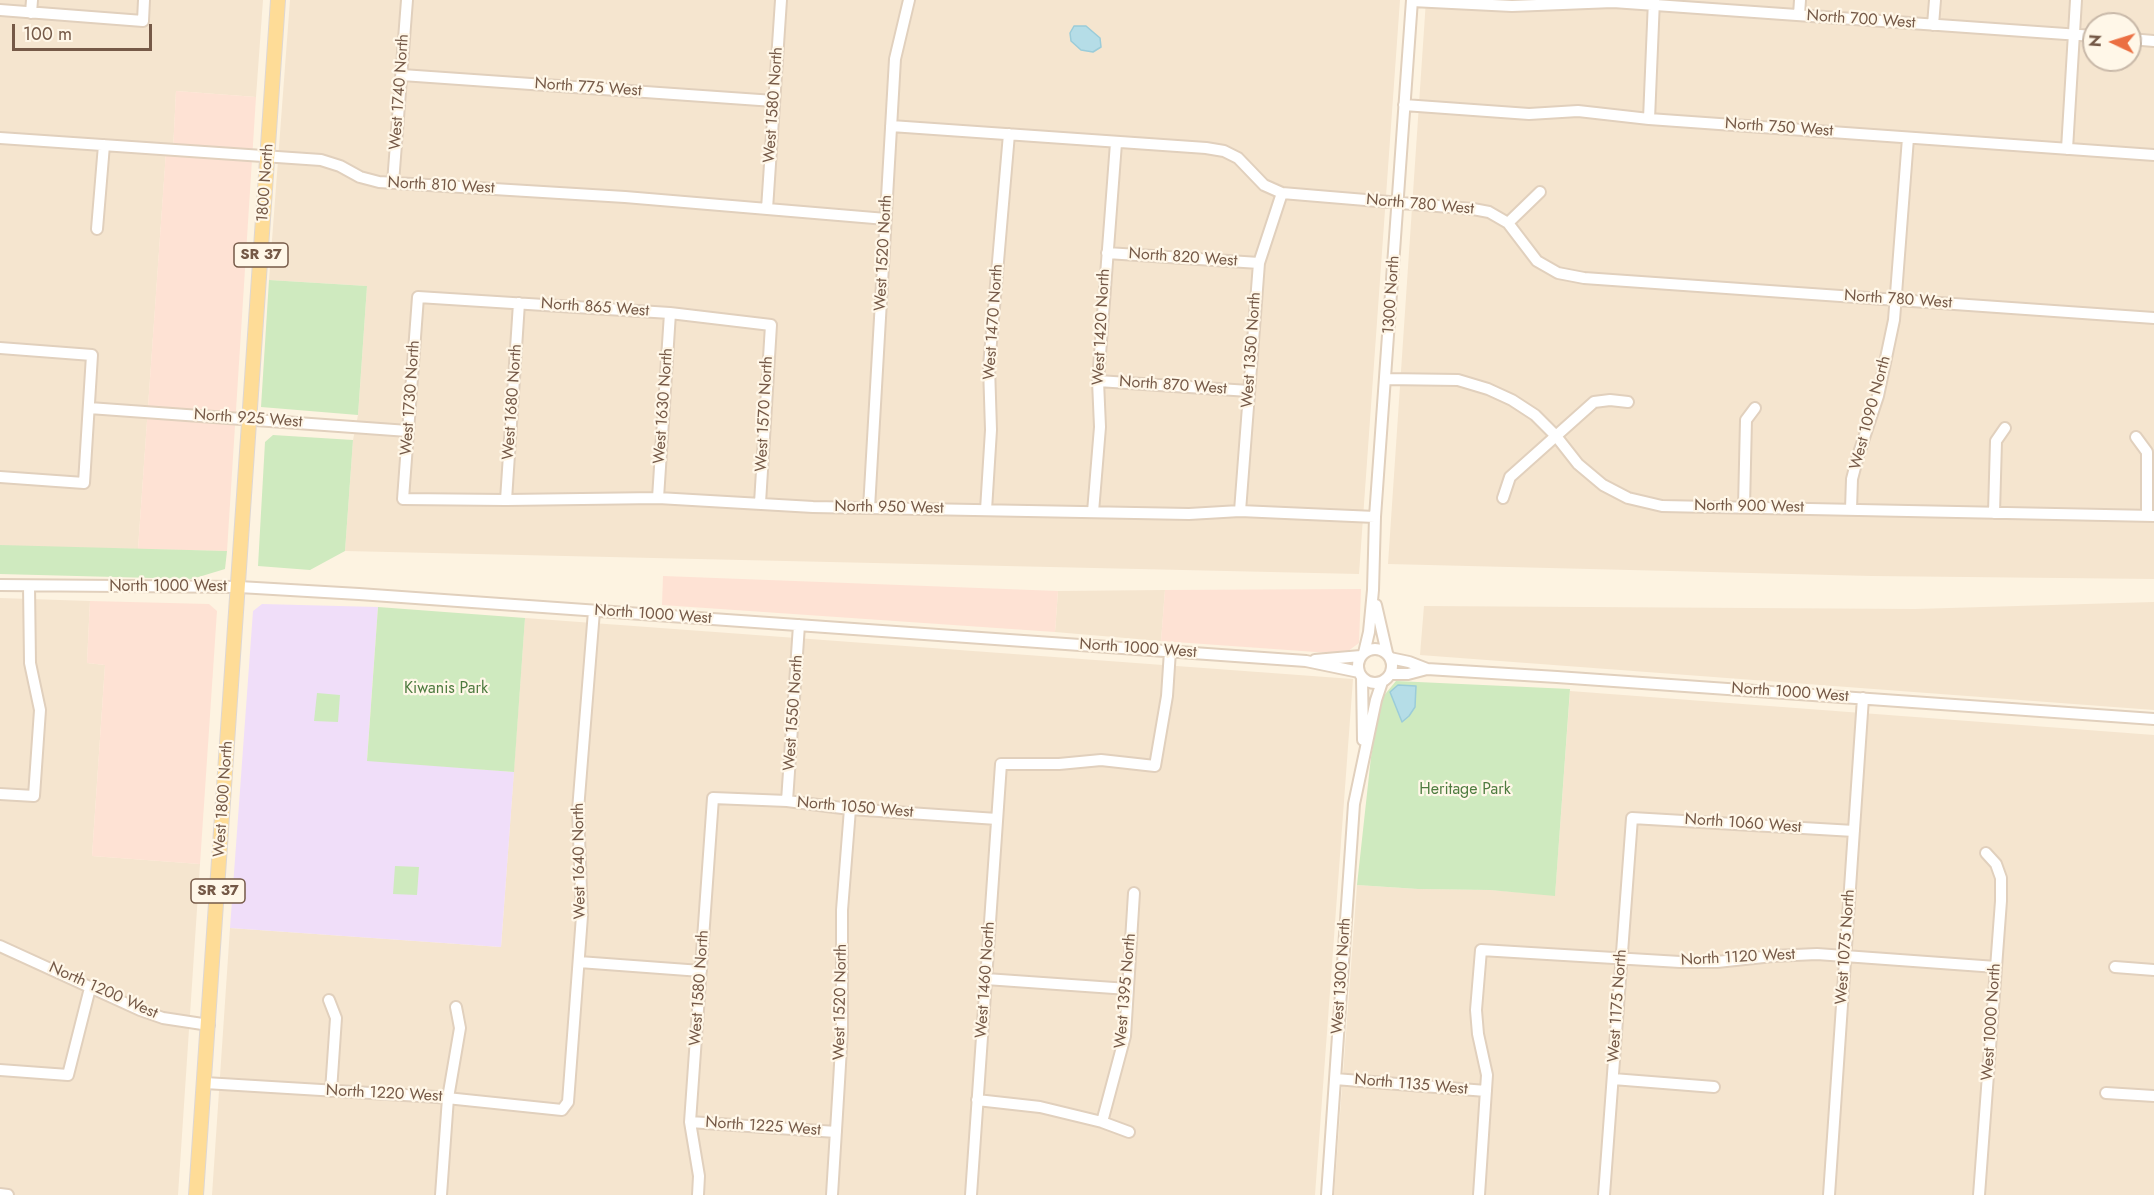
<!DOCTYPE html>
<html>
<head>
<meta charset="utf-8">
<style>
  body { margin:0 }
  #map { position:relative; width:2154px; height:1195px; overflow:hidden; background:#fdf3e1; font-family:Jost,sans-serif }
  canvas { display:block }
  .north { position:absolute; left:2082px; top:12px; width:60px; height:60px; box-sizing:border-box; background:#fff7e8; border:2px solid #c8b8a8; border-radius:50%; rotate:274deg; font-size:16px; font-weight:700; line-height:24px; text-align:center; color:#755947 }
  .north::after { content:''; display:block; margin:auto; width:21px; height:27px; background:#eb6f42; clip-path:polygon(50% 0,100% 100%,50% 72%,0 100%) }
  .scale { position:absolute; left:12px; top:24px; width:140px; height:27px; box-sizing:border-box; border:3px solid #755947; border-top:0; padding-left:8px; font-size:18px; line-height:21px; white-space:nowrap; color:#755947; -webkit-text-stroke:4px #fff7e8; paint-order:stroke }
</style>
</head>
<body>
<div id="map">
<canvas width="2154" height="1195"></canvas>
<div class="north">N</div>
<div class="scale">100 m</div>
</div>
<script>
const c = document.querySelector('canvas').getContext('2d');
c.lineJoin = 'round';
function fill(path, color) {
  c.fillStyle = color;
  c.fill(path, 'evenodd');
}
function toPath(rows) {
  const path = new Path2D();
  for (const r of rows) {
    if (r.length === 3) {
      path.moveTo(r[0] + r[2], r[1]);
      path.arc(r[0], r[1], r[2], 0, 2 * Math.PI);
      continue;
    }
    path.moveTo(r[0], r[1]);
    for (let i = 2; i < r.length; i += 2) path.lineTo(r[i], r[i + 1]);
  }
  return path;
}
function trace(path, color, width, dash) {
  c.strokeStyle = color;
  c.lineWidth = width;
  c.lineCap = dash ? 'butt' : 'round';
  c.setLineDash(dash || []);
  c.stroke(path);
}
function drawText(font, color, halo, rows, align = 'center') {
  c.font = font + ' Jost,sans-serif';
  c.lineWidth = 4.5;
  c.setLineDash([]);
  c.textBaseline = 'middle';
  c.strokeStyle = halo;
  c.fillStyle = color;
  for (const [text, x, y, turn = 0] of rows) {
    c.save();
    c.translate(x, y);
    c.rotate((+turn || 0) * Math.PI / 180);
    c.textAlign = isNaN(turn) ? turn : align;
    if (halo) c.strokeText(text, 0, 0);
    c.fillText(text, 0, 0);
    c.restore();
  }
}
const residential = toPath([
  [0,0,263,0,256,97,176,91,173,152,166,152,138,549,0,546],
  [290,0,1400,0,1359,574,345,551,353,440,358,415,367,286,269,280],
  [1426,0,2154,0,2154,579,1872,576,1388,564],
  [2094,24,2130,24,2130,60,2094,60],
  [1165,590,1161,641,1055,632,1058,591],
  [0,598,90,601,87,663,105,665,92,856,200,864,178,1195,0,1195],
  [2154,602,2154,710,1420,655,1424,606,1915,609],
  [525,618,1353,679,1315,1195,212,1195,230,928,501,947],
  [1570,691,2154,735,2154,1195,1334,1195,1357,885,1418,889,1490,890,1555,895]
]);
const commercial = toPath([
  [176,91,256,97,227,551,138,549,166,151,173,151],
  [663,576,1058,591,1055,632,662,605],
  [1361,589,1359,643,1344,654,1161,641,1165,590],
  [90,601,209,604,217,611,200,864,92,856,105,665,87,663]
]);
const education = toPath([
  [262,604,378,607,367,760,514,772,501,947,230,928,253,611]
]);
const green = toPath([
  [269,280,367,286,358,415,261,407],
  [273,435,353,440,345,551,310,570,258,566,265,442],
  [0,545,227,551,225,569,192,579,0,574],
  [378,607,525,618,514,772,367,761],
  [1396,681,1570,689,1555,896,1490,890,1418,889,1357,885,1371,757,1381,699],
  [317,693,340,695,338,722,314,721],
  [395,866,419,867,417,895,393,894]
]);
const water = toPath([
  [1074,26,1086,26,1100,38,1101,47,1093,52,1081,50,1071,41,1070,33,1074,26],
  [1398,685,1416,686,1415,707,1409,716,1402,722,1390,692,1398,685]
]);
const minor = toPath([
  [1412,1,1512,6,1613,2,2094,36],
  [0,10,143,21,144,0],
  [31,13,32,0],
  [1799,15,1800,0],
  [1933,25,1935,0],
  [2130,39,2154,41],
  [402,75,774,101],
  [1404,105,1529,114,1578,111,1649,119,2154,155],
  [1649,119,1654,0],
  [891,126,1206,148,1224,151,1238,158,1264,185,1282,193,1473,209,1489,212,1508,223,1537,261,1558,273,1584,278,2154,318],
  [0,138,321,160,340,166,360,177,379,182,625,197,886,219],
  [2067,149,2076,0],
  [393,183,407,0],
  [767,209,781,0],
  [1508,223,1540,192],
  [97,229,104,145],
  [1107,253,1259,263],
  [0,348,92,355,84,483,0,477],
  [1386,379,1458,380,1488,389,1512,400,1535,415,1556,436,1578,464,1603,485,1628,498,1662,506,2154,516],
  [1098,381,1249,391],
  [89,408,408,431],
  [2136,437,2147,452,2147,516],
  [658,498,670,313],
  [1503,498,1510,477,1594,402,1610,400,1628,402],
  [506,500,519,303],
  [760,503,771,325,670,313,418,297,403,499,506,500,658,498,813,507,1189,514,1240,511,1375,517],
  [1744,507,1746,420,1755,408],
  [869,508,895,59,909,0],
  [1851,509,1852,479,1858,456,1878,396,1894,320,1908,138],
  [986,510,991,430,989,366,1009,134],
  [1240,511,1259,263,1282,193],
  [1093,512,1100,427,1098,381,1116,143],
  [1994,513,1996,441,2005,428],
  [0,585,239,587,359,594,1306,661,1359,672],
  [1376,605,1387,653],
  [1375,666,17],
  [1364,653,1369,632,1373,590,1375,517,1412,0],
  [1390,658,1409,662,1427,669],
  [1315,660,1361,656],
  [1390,674,1408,674,1427,669,1557,677,2154,719],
  [1362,677,1363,740],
  [0,794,34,796,40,710,30,663,29,586],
  [787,801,799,625],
  [0,946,140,1010,163,1018,209,1025],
  [579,962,701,971],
  [2115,967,2154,970],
  [986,979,1128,989],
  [329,1000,336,1018,331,1091],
  [0,1070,68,1075,90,988],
  [1335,1079,1486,1091],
  [1613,1079,1714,1087],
  [205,1083,437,1097,562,1110,568,1102,582,916,578,810,594,611],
  [2106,1093,2154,1096],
  [977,1100,1040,1107,1102,1122,1129,1132],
  [690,1122,836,1132],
  [1102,1122,1125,1036,1134,893],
  [0,1194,8,1195],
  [441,1195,448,1098,460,1028,456,1007],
  [698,1195,699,1176,690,1122,713,798,787,801,850,809,997,819],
  [832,1195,839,1082,842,1030,842,910,850,809],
  [971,1195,1001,764,1059,764,1101,760,1155,766,1167,696,1170,651],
  [1327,1195,1354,804,1376,700,1382,682],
  [1479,1195,1487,1075,1478,1034,1476,1010,1481,950,1680,962,1717,962,1773,956,1817,954,1996,967],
  [1604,1195,1632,818,1854,831],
  [1829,1195,1863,698],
  [1979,1195,2001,901,2001,878,1996,864,1986,853]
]);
const major = toPath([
  [196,1195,278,0]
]);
const shields = [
  [261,255,54],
  [218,891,54]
];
const shieldNames = [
  ["SR 37",261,255],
  ["SR 37",218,891]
];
const streetNames = [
  ["North 700 West",1861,20,4],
  ["North 775 West",588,88,4],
  ["West 1740 North",400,92,-86],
  ["West 1580 North",774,105,-86],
  ["North 750 West",1779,128,4],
  ["1800 North",266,183,-86],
  ["North 810 West",441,186,3],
  ["North 780 West",1420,205,5],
  ["West 1520 North",884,253,-87],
  ["North 820 West",1183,258,4],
  ["1300 North",1392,295,-86],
  ["North 780 West",1898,300,4],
  ["North 865 West",595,308,4],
  ["West 1470 North",994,322,-86],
  ["West 1420 North",1102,327,-87],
  ["West 1350 North",1252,350,-86],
  ["North 870 West",1173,386,4],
  ["West 1730 North",411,398,-86],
  ["West 1680 North",513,402,-86],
  ["West 1630 North",664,406,-86],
  ["West 1090 North",1871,413,-75],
  ["West 1570 North",765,414,-87],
  ["North 925 West",248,419,4],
  ["North 900 West",1749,507,1],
  ["North 950 West",889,508,1],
  ["North 1000 West",168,587],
  ["North 1000 West",653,615,4],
  ["North 1000 West",1138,649,4],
  ["North 1000 West",1790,693,4],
  ["West 1550 North",794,713,-86],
  ["West 1800 North",224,799,-86],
  ["North 1050 West",855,808,5],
  ["North 1060 West",1743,824,4],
  ["West 1640 North",580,861,-91],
  ["West 1075 North",1846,947,-86],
  ["North 1120 West",1738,958,-3],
  ["West 1300 North",1342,976,-86],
  ["West 1460 North",986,980,-86],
  ["West 1580 North",700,988,-86],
  ["North 1200 West",103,991,24],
  ["West 1395 North",1126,991,-85],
  ["West 1520 North",841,1002,-89],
  ["West 1175 North",1618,1006,-86],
  ["West 1000 North",1992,1022,-86],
  ["North 1135 West",1411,1085,5],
  ["North 1220 West",384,1094,3],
  ["North 1225 West",763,1127,4]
];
const parkNames = [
  ["Kiwanis Park",446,689],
  ["Heritage Park",1465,790]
];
fill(residential, '#f5e5cf');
fill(commercial, '#fee2d4');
fill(education, '#f0def9');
fill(green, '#cfeabf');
fill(water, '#b5dde7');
trace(water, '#9bccd9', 1.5);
trace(minor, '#e1d0bd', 14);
trace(major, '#ded7d3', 16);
trace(minor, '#fff', 10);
trace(major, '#fedc97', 14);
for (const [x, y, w] of shields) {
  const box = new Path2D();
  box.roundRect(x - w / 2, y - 12, w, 24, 4.5);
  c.fillStyle = '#fff7e8';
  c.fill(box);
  trace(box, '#755947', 1.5);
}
drawText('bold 15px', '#755947', null, shieldNames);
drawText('16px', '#755947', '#fff7e8', streetNames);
drawText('16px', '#4e7b3f', '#fff7e8', parkNames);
</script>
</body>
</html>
